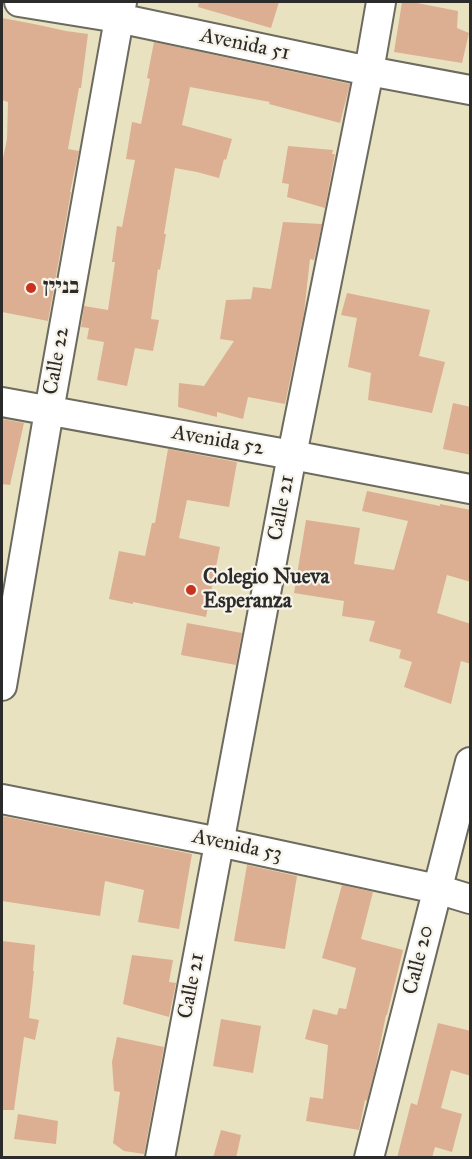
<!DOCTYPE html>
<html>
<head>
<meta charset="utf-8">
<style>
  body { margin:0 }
  #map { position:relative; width:472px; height:1159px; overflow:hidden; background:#e8e2c0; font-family:"IM FELL Great Primer",serif }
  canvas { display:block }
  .frame { position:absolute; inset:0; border:3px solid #2b2b2b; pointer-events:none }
</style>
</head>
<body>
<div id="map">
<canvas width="472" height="1159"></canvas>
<div class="frame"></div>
</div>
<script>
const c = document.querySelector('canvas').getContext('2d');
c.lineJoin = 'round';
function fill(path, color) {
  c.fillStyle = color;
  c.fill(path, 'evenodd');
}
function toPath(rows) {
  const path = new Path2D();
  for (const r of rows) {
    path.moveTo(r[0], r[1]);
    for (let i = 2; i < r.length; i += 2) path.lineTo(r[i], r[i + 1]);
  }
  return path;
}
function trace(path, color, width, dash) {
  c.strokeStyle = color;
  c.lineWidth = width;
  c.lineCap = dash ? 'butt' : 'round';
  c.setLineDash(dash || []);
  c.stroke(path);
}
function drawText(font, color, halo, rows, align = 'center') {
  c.font = font + ' "IM FELL Great Primer","Frank Ruhl Libre",serif';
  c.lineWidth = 4.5;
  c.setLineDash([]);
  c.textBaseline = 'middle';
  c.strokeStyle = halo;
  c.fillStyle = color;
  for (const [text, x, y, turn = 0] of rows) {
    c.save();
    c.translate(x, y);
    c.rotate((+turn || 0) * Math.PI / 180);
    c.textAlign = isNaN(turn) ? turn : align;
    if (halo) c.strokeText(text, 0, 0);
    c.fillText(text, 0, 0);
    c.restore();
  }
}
const building = toPath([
  [199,2,279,2,271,28,198,7],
  [402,2,412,2,458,11,457,28,469,33,462,63,394,52],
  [2,18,34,24,66,31,88,34,81,88,79,88,68,149,79,151,70,192,71,192,48,321,2,312,2,163,7,139,8,102,2,100],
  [154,42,350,84,340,123,269,104,270,102,190,87,182,125,232,139,226,160,224,159,219,178,197,172,175,168,164,234,166,234,160,270,158,269,151,319,159,320,153,351,135,348,127,386,97,380,104,342,87,339,89,328,81,327,84,306,108,310,115,262,112,262,117,226,122,227,135,160,126,159,132,122,141,124,150,79,147,78],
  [288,146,333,150,332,154,335,154,325,208,287,197,289,184,282,183],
  [283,222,322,224,314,260,310,259,304,313,285,404,248,397,243,419,217,412,217,417,178,407,179,383,204,386,234,341,220,339,226,300,251,299,253,287,271,289],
  [347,293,430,310,419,356,445,362,432,413,368,400,371,373,348,367,357,318,341,315],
  [453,403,471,407,471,455,443,449],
  [2,419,24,423,10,485,2,484],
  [168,449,237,462,229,507,187,500,179,538,220,547,206,617,133,602,133,604,109,599,119,551,145,556,152,523,155,523],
  [367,491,440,506,440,504,471,510,471,582,447,575,437,613,471,624,471,664,461,661,451,704,404,687,412,662,399,658,401,650,369,641,375,621,342,616,344,601,294,593,306,520,360,528,354,564,394,570,408,521,362,511],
  [187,623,242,633,236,665,181,655],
  [2,816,192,854,179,929,138,922,144,890,105,881,100,916,2,901],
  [247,865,297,876,285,949,234,941],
  [342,885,373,892,361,939,403,950,387,1015,386,1015,375,1069,367,1101,365,1100,359,1130,306,1121,310,1097,323,1099,328,1045,305,1039,313,1009,337,1015,339,1008,346,1009,356,968,322,958],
  [2,941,35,945,33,971,34,971,29,1018,39,1020,35,1040,24,1037,14,1110,2,1110],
  [132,955,173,960,169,982,176,983,169,1017,123,1004],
  [221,1019,261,1026,253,1073,213,1066],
  [438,1023,471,1031,471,1076,451,1070,441,1108,462,1114,452,1152,435,1147,432,1158,397,1158,411,1103,417,1105],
  [117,1037,164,1047,144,1154,124,1151,113,1143,120,1092,114,1091,112,1062],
  [18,1114,58,1121,56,1144,14,1139],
  [221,1130,241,1135,236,1158,213,1158]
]);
const street = toPath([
  [19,2,118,18,369,71,470,90],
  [2,402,292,455,470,489],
  [2,686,49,411,122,2],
  [2,799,219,842,437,889,470,899],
  [160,1158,292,455,369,71,381,2],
  [369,1158,470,762]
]);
const markers = [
  [31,288,6,"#c8321e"],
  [191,590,6,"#c8321e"]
];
const streetNames = [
  ["Avenida 51",245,45,12],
  ["Calle 22",57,361,-80],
  ["Avenida 52",218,441,10],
  ["Calle 21",282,508,-79],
  ["Avenida 53",237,846,12],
  ["Calle 20",419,960,-76],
  ["Calle 21",192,986,-79]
];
const poiNames = [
  ["בניין",43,288],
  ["Colegio Nueva",203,578],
  ["Esperanza",203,602]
];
fill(building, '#dcaf93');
trace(street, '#6d6b5f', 32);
trace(street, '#fff', 28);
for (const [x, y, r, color] of markers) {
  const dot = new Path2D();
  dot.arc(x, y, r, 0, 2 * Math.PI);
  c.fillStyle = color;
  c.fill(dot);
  trace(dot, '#f7f3e8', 2);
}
drawText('21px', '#2b2b2b', '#f7f3e8', streetNames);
drawText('bold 21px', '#2b2b2b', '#f7f3e8', poiNames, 'left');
</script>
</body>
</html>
